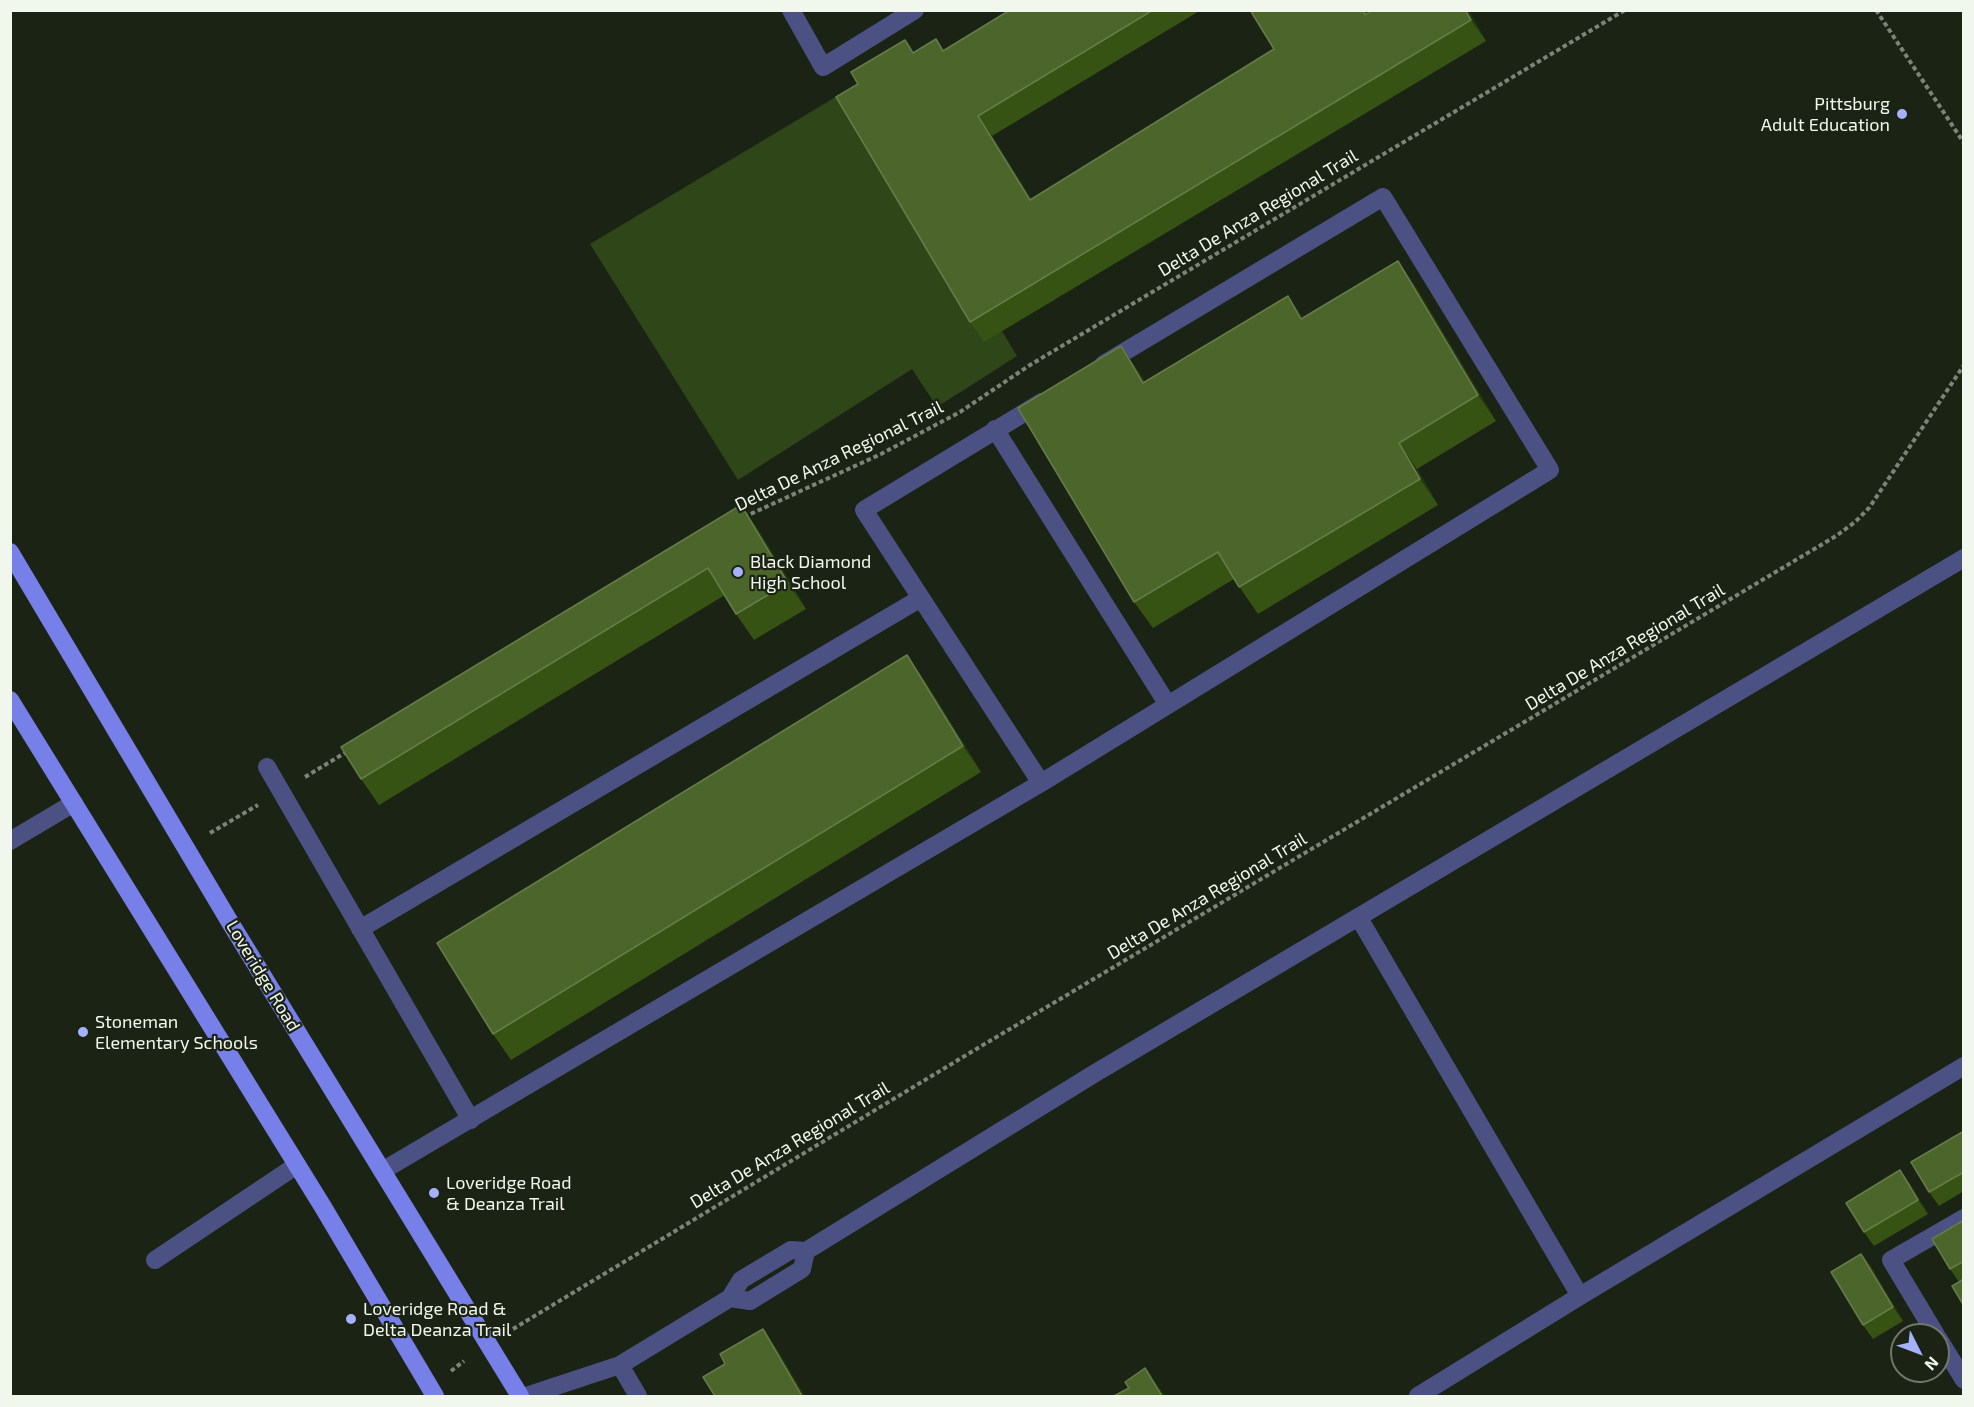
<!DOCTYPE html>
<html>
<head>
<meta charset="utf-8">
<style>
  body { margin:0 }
  #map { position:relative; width:1974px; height:1407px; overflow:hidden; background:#1b2315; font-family:"Exo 2",sans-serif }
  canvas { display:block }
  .frame { position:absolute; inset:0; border:12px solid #f1f7ed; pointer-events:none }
  .north { position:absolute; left:1890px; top:1323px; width:60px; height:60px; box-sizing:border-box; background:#1b2315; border:2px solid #71786b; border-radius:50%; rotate:132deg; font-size:16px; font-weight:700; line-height:24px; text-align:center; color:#f1f7ed }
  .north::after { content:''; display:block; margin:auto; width:21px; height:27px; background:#a6b1fc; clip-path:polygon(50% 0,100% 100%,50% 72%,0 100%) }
</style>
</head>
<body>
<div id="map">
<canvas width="1974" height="1407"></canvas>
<div class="frame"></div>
<div class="north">N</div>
</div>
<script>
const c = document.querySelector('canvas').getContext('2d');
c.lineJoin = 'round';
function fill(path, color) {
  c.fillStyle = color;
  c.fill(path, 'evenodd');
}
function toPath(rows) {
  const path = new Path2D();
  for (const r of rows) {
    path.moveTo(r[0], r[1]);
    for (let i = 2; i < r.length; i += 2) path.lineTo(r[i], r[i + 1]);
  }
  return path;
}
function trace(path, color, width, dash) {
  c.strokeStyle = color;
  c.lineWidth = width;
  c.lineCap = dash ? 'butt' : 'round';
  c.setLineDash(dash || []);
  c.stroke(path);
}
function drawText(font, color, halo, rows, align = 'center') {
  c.font = font + ' "Exo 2",sans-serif';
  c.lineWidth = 4.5;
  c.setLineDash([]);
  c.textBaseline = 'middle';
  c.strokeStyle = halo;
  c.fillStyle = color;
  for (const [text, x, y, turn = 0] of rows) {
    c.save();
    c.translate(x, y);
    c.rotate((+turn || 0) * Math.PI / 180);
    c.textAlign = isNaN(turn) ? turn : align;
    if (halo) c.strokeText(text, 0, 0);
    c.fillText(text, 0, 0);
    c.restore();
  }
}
const green = toPath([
  [854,86,1017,356,937,407,912,369,738,480,590,244]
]);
const path = toPath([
  [1876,10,1964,143],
  [744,517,881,454,960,412,1030,365,1625,10],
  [305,777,348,751],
  [210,833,258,805],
  [513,1329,963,1057,1836,536,1855,522,1869,508,1964,365],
  [451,1371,464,1361]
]);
const minor = toPath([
  [791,10,823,67,915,10],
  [995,429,1168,705],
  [921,598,864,510,1042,402],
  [267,767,471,1120],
  [1041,783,1550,470,1383,197,1104,364],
  [10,841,74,803],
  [1359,918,1580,1296],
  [360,929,921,598,1041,783,382,1171],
  [155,1260,297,1165],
  [730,1298,750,1301,802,1269,806,1251],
  [1936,1335,1891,1260,1964,1218],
  [1938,1338,1964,1380],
  [620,1365,638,1396],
  [526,1396,620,1365,730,1298,741,1280,791,1250,806,1251,1097,1072,1964,558],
  [1418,1396,1580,1296,1964,1066]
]);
const major = toPath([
  [10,552,231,924,520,1396],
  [10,700,323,1207,435,1396]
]);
const wall = toPath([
  [1010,10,1201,10,992,136,1031,199,1274,49,1250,10,1365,10,1367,14,1372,10,1468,10,1486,41,984,342,970,322,858,84,905,40,914,53,936,39,943,50],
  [1416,287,1496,421,1417,469,1438,505,1258,614,1234,579,1153,628,1134,602,1139,372,1145,382,1288,296,1303,318],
  [741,505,759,531,806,609,754,640,736,614,725,595,379,805,361,779],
  [925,681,981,772,511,1060,493,1034],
  [1964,1131,1964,1191,1939,1206,1929,1192],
  [1900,1170,1910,1184,1928,1214,1874,1246,1864,1232],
  [1964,1220,1964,1306,1959,1282,1950,1269],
  [1861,1254,1871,1267,1903,1321,1873,1339,1863,1325]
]);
const shadedWall = toPath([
  [1465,10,1468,10,1486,41,1471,20],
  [978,116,992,136,1044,220,1030,200],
  [1398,261,1416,287,1496,421,1478,395],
  [1288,296,1306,322,1301,319],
  [1121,346,1139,372,1161,409,1143,383],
  [1399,443,1417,469,1438,505,1420,479],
  [741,505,759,531,806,609,788,583],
  [907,655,925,681,981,772,963,746],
  [1900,1170,1910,1184,1928,1214,1918,1200],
  [1861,1254,1871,1267,1903,1321,1893,1307],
  [763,1329,777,1349,805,1396,802,1396],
  [1145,1368,1165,1396,1162,1396]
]);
const building = toPath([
  [1010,10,1153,10,978,116,1030,200,1274,49,1250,10,1363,10,1365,15,1372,10,1465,10,1471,20,970,322,836,97,858,84,851,72,905,40,913,53,936,39,943,51,1010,10],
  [1398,261,1478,395,1399,443,1420,479,1239,587,1218,552,1134,602,1018,408,1121,346,1143,383,1288,296,1301,319,1398,261],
  [741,505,788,583,736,614,708,568,361,779,341,747,741,505],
  [907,655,963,746,493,1034,437,943,907,655],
  [1964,1131,1964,1172,1929,1192,1911,1162,1964,1131],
  [1900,1170,1918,1200,1864,1232,1846,1203,1900,1170],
  [1964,1220,1964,1261,1950,1269,1932,1239,1964,1220],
  [1861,1254,1893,1307,1863,1325,1831,1272,1861,1254],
  [1964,1279,1964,1306,1952,1286,1964,1279],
  [763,1329,802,1396,715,1396,703,1377,725,1364,720,1354,763,1329],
  [1145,1368,1162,1396,1114,1396,1129,1388,1125,1382,1145,1368]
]);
const markers = [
  [1902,114,6,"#a6b1fc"],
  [738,572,6,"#a6b1fc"],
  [83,1032,6,"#a6b1fc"],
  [434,1193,6,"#a6b1fc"],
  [351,1319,6,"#a6b1fc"]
];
const poiNames = [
  ["Pittsburg",1890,104,"right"],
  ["Adult Education",1890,125,"right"],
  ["Black Diamond",750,562],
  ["High School",750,583],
  ["Stoneman",95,1022],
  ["Elementary Schools",95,1043],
  ["Loveridge Road",446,1183],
  ["& Deanza Trail",446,1204],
  ["Loveridge Road &",363,1309],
  ["Delta Deanza Trail",363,1330]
];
const streetNames = [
  ["Delta De Anza Regional Trail",1258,213,-31],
  ["Delta De Anza Regional Trail",839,456,-26],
  ["Delta De Anza Regional Trail",1625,647,-31],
  ["Delta De Anza Regional Trail",1207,896,-31],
  ["Loveridge Road",263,976,59],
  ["Delta De Anza Regional Trail",790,1145,-31]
];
fill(green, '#2f4718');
trace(path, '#7c8377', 4, [4.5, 3]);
trace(minor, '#4b5183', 18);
trace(major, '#7680e8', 18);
fill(wall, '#375313');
fill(shadedWall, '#23390a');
fill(building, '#4b652b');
trace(building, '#657c49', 1.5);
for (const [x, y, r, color] of markers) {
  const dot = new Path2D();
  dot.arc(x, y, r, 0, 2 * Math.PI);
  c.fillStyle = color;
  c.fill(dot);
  trace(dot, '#1b2315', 2);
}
drawText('18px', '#f1f7ed', '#1b2315', poiNames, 'left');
drawText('18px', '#f1f7ed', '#1b2315', streetNames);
</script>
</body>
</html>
